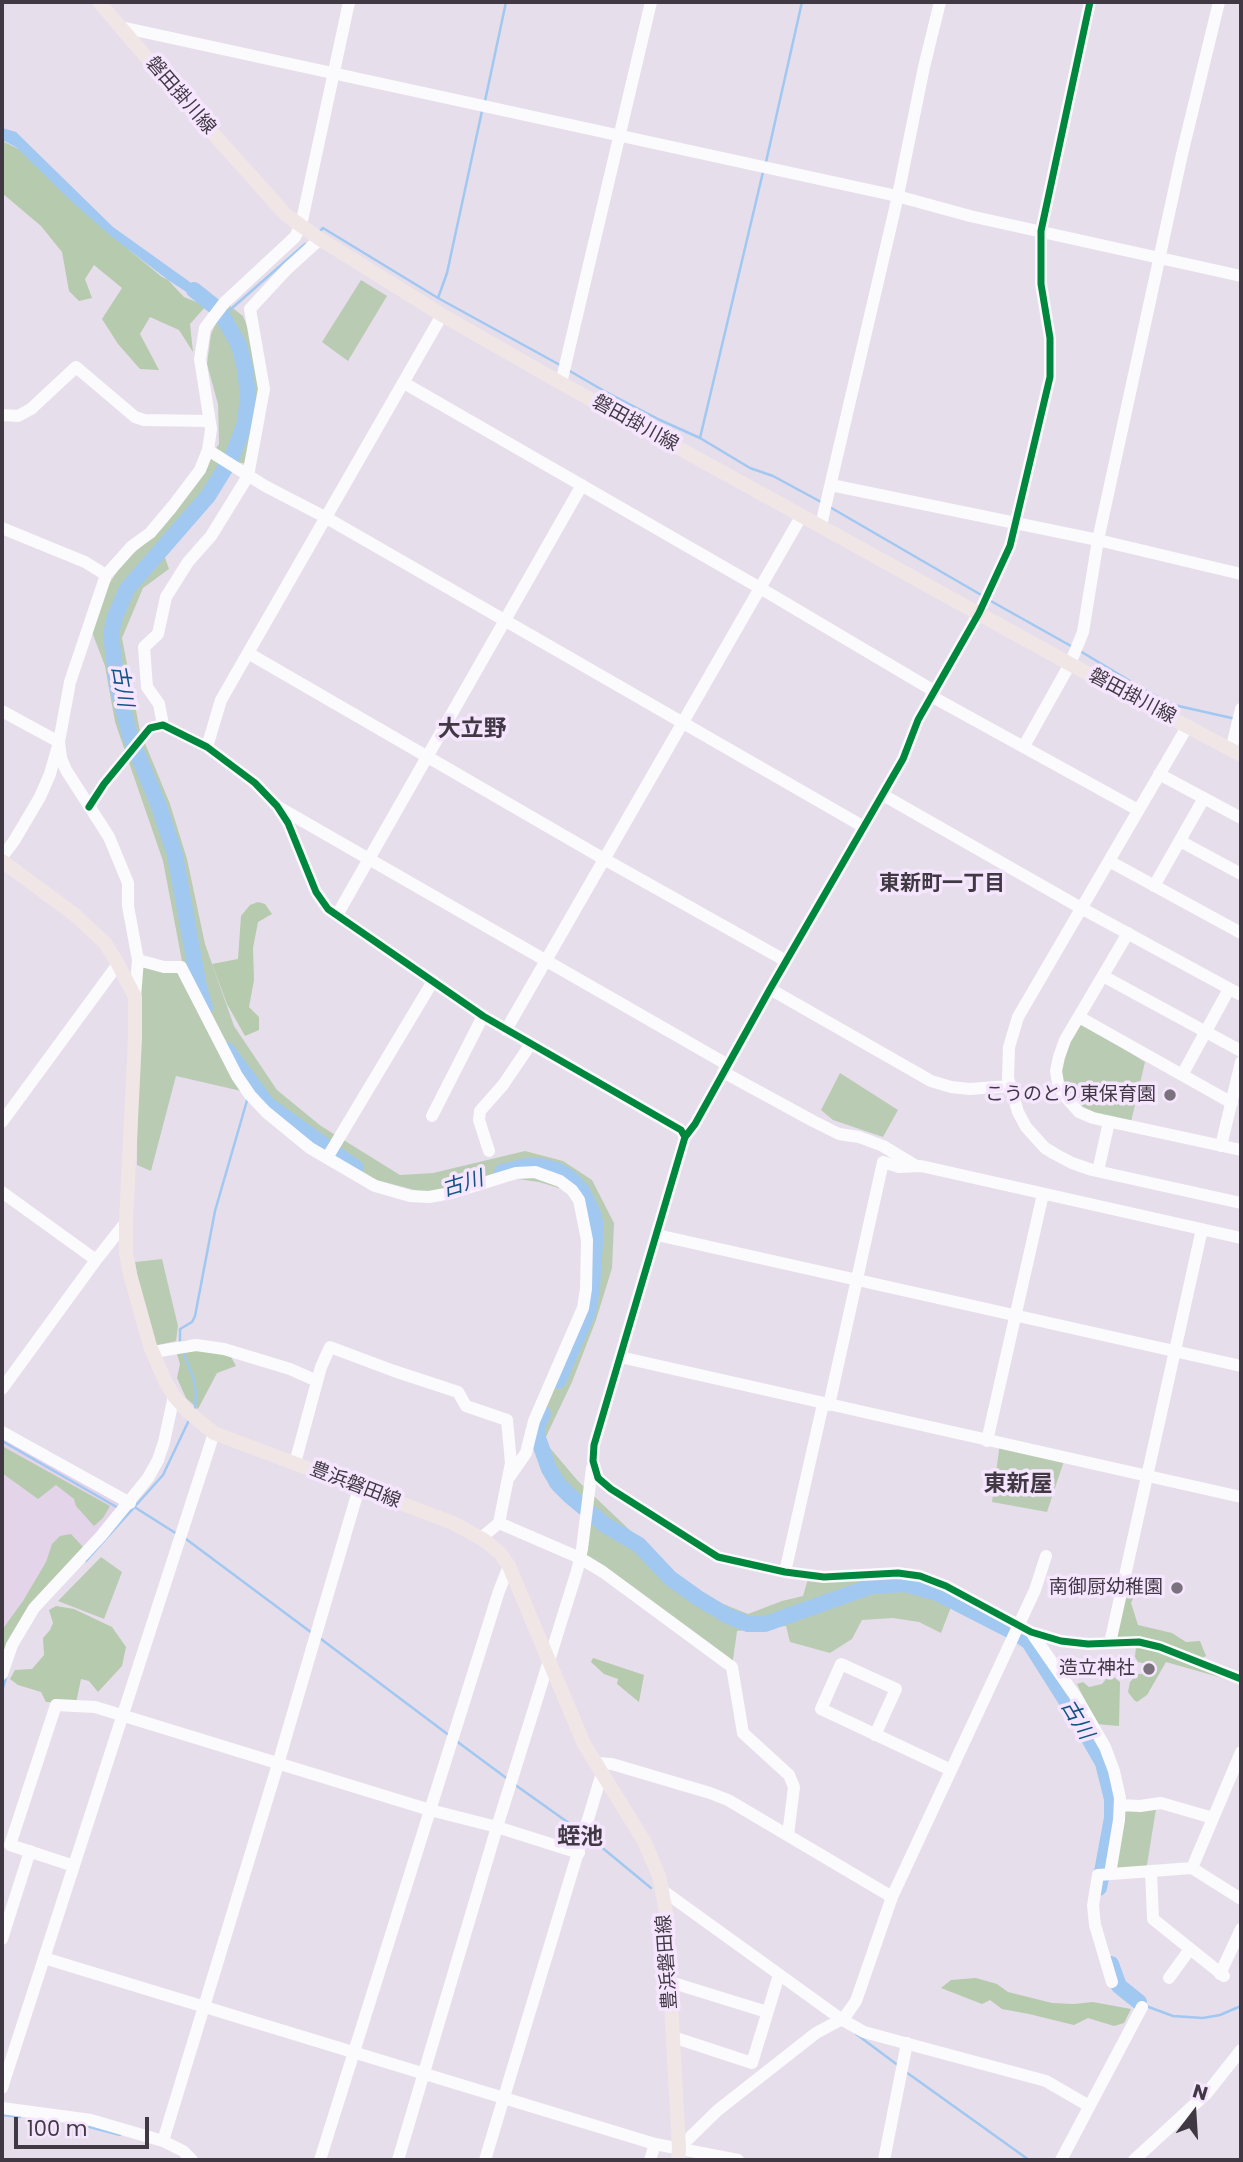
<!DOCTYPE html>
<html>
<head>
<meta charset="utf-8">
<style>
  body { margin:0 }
  #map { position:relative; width:1243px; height:2162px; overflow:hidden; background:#e7deeb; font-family:Poppins,sans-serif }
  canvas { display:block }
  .frame { position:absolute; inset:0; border:4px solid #403943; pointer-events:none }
  .north { position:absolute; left:1159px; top:2078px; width:70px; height:70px; -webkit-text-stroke:5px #f6e5fe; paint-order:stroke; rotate:17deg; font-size:19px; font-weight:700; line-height:28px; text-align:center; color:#403943 }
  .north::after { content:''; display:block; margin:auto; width:24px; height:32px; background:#403943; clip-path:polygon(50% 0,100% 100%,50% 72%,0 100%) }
  .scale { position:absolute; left:14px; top:2117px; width:135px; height:32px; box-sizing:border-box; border:4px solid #403943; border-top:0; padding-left:9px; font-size:21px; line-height:24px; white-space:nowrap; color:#403943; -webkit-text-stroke:5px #f6e5fe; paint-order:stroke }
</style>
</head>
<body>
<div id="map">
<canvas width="1243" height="2162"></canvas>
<div class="frame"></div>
<div class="north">N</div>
<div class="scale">100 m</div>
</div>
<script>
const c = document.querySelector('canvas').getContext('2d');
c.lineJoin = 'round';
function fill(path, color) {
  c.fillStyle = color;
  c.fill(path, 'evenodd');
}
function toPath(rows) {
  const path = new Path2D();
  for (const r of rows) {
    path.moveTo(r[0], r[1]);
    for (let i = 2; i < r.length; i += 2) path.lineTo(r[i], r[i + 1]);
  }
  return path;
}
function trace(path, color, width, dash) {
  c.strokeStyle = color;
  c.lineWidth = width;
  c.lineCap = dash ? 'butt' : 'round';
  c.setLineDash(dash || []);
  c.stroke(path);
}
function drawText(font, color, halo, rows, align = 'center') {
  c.font = font + ' Poppins,"Noto Sans JP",sans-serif';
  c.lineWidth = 7;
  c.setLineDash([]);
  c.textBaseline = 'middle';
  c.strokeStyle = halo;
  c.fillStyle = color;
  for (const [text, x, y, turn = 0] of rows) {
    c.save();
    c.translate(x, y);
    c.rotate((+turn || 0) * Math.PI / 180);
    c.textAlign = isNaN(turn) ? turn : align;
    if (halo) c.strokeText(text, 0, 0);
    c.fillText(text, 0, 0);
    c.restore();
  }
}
const built = toPath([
  [2,1432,136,1508,22,1626,2,1677]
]);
const green = toPath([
  [361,280,387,296,348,361,322,342],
  [230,306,243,316,258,353,262,386,248,464,235,462,164,555,169,569,143,588,122,638,140,731,170,804,187,859,205,944,234,1026,277,1090,321,1126,400,1175,433,1173,525,1151,563,1161,592,1180,614,1223,612,1268,596,1320,572,1382,544,1441,578,1481,675,1573,711,1599,748,1614,782,1601,803,1596,808,1579,923,1577,1019,1625,1012,1639,951,1607,941,1633,919,1622,893,1618,862,1620,852,1639,830,1653,790,1642,786,1626,737,1631,732,1667,580,1558,587,1517,550,1487,530,1438,583,1308,586,1251,575,1193,539,1182,504,1177,430,1194,373,1179,286,1129,241,1082,250,1084,231,1064,241,1091,176,1076,151,1171,137,1165,138,960,184,972,163,861,115,722,105,666,90,627,98,601,124,561,148,541,219,444,218,404,207,364,211,334,218,319],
  [1077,1020,1145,1062,1130,1126,1090,1112,1063,1094,1058,1058],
  [840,1073,898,1110,883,1137,833,1120,821,1110],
  [162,1259,178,1326,176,1341,154,1346,143,1308,135,1262],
  [1000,1443,1064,1461,1047,1512,992,1502],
  [101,1557,122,1572,104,1619,58,1601],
  [1157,1803,1146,1871,1111,1869,1120,1805]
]);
const forest = toPath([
  [2,141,21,150,100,226,162,277,168,280,184,297,206,306,190,324,193,352,179,330,150,317,140,334,159,370,140,369,118,344,102,319,122,288,94,265,85,279,92,298,79,301,69,291,62,252,41,226,2,193],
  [258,902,265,904,272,914,258,922,253,948,254,980,249,1007,259,1017,259,1030,245,1036,227,1004,212,964,238,959,241,916,250,905],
  [187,1340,209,1347,231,1357,236,1366,217,1373,198,1409,186,1398,177,1378,180,1364,176,1351,182,1341],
  [2,1446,110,1506,103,1518,94,1526,76,1506,74,1499,56,1485,38,1499,2,1473],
  [71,1534,83,1547,31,1611,2,1674,2,1630,23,1601,46,1562,52,1544,60,1536],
  [1124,1578,1139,1585,1131,1603,1138,1625,1172,1633,1186,1642,1200,1641,1206,1656,1200,1659,1240,1683,1166,1662,1147,1695,1137,1702,1134,1700,1128,1692,1130,1682,1137,1674,1153,1674,1156,1666,1138,1662,1135,1657,1136,1647,1111,1640],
  [56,1606,74,1609,112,1627,126,1647,122,1666,98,1692,89,1681,81,1679,76,1703,46,1702,41,1692,18,1685,10,1679,15,1670,32,1669,44,1655,43,1638,50,1630,53,1623,49,1610],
  [593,1658,644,1675,639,1702,617,1684,618,1679,604,1674,591,1662],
  [1110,1674,1120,1682,1119,1726,1096,1724,1077,1684,1083,1682,1089,1687,1102,1684],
  [976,1978,997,1984,1008,1992,1052,2003,1074,2004,1093,2002,1131,2009,1124,2023,1114,2026,1088,2018,1074,2025,1029,2014,1002,2009,990,2000,982,2004,941,1988,951,1980]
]);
const water = toPath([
  [2,128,16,132,113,227,215,300,208,306,168,280,111,236,70,200,16,147,2,140]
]);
const stream = toPath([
  [485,101,506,2],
  [766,162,802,2],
  [318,233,323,228,438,298,560,365],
  [438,298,447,273,482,111],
  [223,316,305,244],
  [568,370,606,392,660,420,700,438,750,468,773,476,823,503],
  [700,438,763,172],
  [828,506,983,596],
  [989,600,1071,646],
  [1080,651,1150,693,1174,705,1236,719],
  [180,1342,180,1329,192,1322,195,1316,215,1211,248,1097],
  [183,1352,193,1377,196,1392,195,1409],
  [2,1441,120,1509],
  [136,1508,177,1534],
  [186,1539,312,1633],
  [86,1561,163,1475,190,1418],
  [321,1639,450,1736],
  [2,1691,6,1678],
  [455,1740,509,1780],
  [514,1784,580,1831],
  [588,1836,651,1888],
  [1146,2006,1173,2016,1203,2018,1220,2015,1241,2006],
  [856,2034,899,2066],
  [906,2072,1029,2160],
  [2,2115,20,2117],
  [82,2125,120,2135]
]);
const river = toPath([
  [194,290,219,310,239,345,245,369,248,396,245,423,232,457,208,496,127,589,115,617,111,634,117,685,130,736,159,806,175,855,199,987,205,1008],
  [227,1050,268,1105,356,1168],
  [502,1172,526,1166,538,1166,557,1170,570,1178,582,1191,592,1211,596,1225,592,1289,588,1312,558,1381],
  [543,1414,537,1426,538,1438,549,1469,558,1484,570,1496,605,1525,639,1545,670,1578,698,1598,728,1616,748,1624,765,1624,872,1586,905,1584,937,1593,1019,1635,1029,1642,1079,1721,1103,1763,1112,1799,1112,1818,1099,1888],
  [1111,1964,1119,1986,1139,2002]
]);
const minor = toPath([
  [121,27,897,196,970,216,1241,276],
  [404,383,760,588,934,691],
  [561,383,651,2],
  [2,415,18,416,31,409,76,367,135,417,144,420,209,421],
  [208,450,265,486,325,517,864,827],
  [831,485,1098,540,1241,574],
  [821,525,897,200,924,67,940,2],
  [2,528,85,562,106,575],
  [248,653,604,859,786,961],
  [931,696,1138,810],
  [2,711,59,742,61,758,66,770,109,837,128,883,128,906,138,960,135,997],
  [163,725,159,704,147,687,144,647,158,634,166,597,188,562,211,536,248,476,264,389,250,309,287,269,320,239],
  [1187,727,1018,1017,1009,1047,1008,1078,1018,1112,1026,1127,1045,1148,1055,1154,1072,1163,1092,1170,1241,1203],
  [1024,746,1070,664,1083,632,1098,540,1182,154,1219,2],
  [207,747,221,700,442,315],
  [1231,750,1241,709],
  [1159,774,1241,818],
  [883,795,1081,908,1241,995],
  [89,807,104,784,150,728,163,725,207,747,255,783,277,806,288,823,316,892,328,909,483,1016,681,1130,685,1137,594,1445,593,1461,598,1478,611,1489,718,1557,785,1572,824,1577,898,1573,920,1576,946,1586,1031,1632,1061,1641,1088,1644,1139,1642,1160,1647,1241,1679],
  [280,808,728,1065],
  [1180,841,1241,874],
  [2,857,14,841,40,797,50,774,59,742,70,682,106,575,132,546,150,533,172,507,200,470,208,450,211,429,200,359,205,328,224,303,295,237,301,225,349,2],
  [1109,861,1241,933],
  [1154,886,1204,798],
  [337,915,582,485],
  [1128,933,1065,1040,1059,1057,1056,1071,1058,1083,1063,1094,1079,1112,1093,1118,1241,1150],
  [138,960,164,967,181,967,237,1076,250,1095,266,1112,310,1148,375,1186,410,1196,429,1197,451,1193,516,1173,535,1172,560,1181,572,1190,579,1200,587,1240,586,1289,583,1308,534,1421,526,1453,510,1476],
  [1103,976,1241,1051],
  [770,989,931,1081,951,1087,970,1089,1010,1086],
  [1079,1017,1232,1103],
  [506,1030,802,515],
  [723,1072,813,1121,839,1134,859,1137,883,1146,916,1166],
  [1182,1075,1229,989],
  [432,1116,483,1016],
  [2,1122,118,964],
  [685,1137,695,1124,770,989,903,759,918,720,979,613,1010,546,1050,377,1050,338,1041,284,1041,231,1090,2],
  [1221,1146,1241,1062],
  [489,1151,479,1120,480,1111,503,1085,530,1045],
  [327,1158,433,981],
  [1098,1171,1109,1122],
  [2,1192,96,1260],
  [657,1235,1241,1366],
  [153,1352,196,1345,224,1349,290,1369,317,1381],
  [620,1357,1241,1497],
  [2,1389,96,1260,126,1222],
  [829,1405,883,1162,899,1167,921,1166,1241,1238],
  [2,1432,130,1503],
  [987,1441,1043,1194],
  [295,1463,321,1367,330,1347,394,1371,458,1392,466,1406,507,1420,511,1463,499,1523],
  [481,1538,499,1523,580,1558,603,1572,732,1667,743,1733,789,1775,794,1787,788,1835],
  [785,1572,823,1404],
  [1031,1632,1078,1700,1105,1747,1114,1771,1120,1798,1119,1820,1110,1874],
  [1110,1643,1202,1229],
  [2,1674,12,1645,34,1608,101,1536,148,1478,158,1460,164,1442,174,1396],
  [875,1735,896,1689,841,1664,821,1709,834,1715,951,1770],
  [596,1763,612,1764,710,1793,728,1800,892,1897],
  [1120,1805,1140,1806,1161,1803,1213,1818],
  [74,1866,10,1845,56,1705,95,1707,430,1810,497,1827,579,1853],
  [1192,1868,1241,1752],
  [1151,1871,1153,1919,1224,1976],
  [662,1890,841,2019,864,2032,1046,2081,1089,2106],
  [2,1939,30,1851],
  [44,1958,655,2144,738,2160],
  [1220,1974,1241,1929],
  [1169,1978,1190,1949],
  [670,1982,767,2012],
  [1112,1982,1095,1925,1093,1905,1098,1875,1192,1868,1241,1899],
  [673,2037,752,2063,779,1975],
  [2,2088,214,1433],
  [2,2108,91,2120,163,2141,183,2151,192,2160],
  [163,2141,278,1764,359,1488],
  [679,2148,718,2110,816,2033,844,2018,856,2001,892,1897,1035,1590,1046,1556],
  [320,2160,499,1591,509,1566],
  [398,2160,497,1827,577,1571,582,1549,592,1468],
  [485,2160,602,1773],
  [650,2160,655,2144],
  [884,2160,907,2043],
  [1061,2160,1142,2007],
  [1134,2160,1207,2093,1241,2050]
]);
const major = toPath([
  [99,2,177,93,286,215,320,239,442,315,561,383,1070,664,1241,755],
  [2,861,75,915,105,943,118,964,135,997,135,1038,126,1222,126,1253,130,1274,150,1346,165,1381,174,1396,187,1411,214,1433,453,1523,484,1540,500,1553,509,1566,584,1744,644,1841,659,1876,666,1912,679,2148,678,2160]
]);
const cycleway = toPath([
  [89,807,104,784,150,728,163,725,207,747,255,783,277,806,288,823,316,892,328,909,483,1016,681,1130,685,1137,594,1445,593,1461,598,1478,611,1489,718,1557,785,1572,824,1577,898,1573,920,1576,946,1586,1031,1632,1061,1641,1088,1644,1139,1642,1160,1647,1241,1679],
  [685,1137,695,1124,770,989,903,759,918,720,979,613,1010,546,1050,377,1050,338,1041,284,1041,231,1090,2]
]);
const markers = [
  [1170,1095,7,"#7a737e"],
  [1177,1588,7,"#7a737e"],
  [1149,1669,7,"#7a737e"]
];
const streetNames = [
  ["磐田掛川線",180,96,49],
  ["磐田掛川線",635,424,29],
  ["磐田掛川線",1132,697,28],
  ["豊浜磐田線",355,1486,21],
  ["豊浜磐田線",668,1962,-94]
];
const poiNames = [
  ["こうのとり東保育園",1156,1095],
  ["南御厨幼稚園",1163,1588],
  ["造立神社",1135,1669]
];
const waterNames = [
  ["古川",121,686,80],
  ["古川",463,1185,-17],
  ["古川",1076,1720,59]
];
const neighbourhoodNames = [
  ["東新町一丁目",942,885]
];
const quarterNames = [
  ["大立野",472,730],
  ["東新屋",1018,1485],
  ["蛭池",580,1838]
];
fill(built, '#e3d4ea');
fill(green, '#b9ccb3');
fill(forest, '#b6caae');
fill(water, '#a1c8f1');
trace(stream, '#a1c8f1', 2.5);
trace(river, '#a1c8f1', 16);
trace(minor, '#fbfafc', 12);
trace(major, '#f0e6e6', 14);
trace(cycleway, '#00873e', 7);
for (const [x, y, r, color] of markers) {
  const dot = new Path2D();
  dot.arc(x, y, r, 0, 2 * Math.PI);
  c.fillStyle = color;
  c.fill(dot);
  trace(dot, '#f6e5fe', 2.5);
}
drawText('19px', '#403943', '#f6e5fe', streetNames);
drawText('19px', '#403943', '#f6e5fe', poiNames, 'right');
drawText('italic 21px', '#105384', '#f6e5fe', waterNames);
drawText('bold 21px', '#403943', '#f6e5fe', neighbourhoodNames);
drawText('bold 23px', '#403943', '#f6e5fe', quarterNames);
</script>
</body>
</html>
